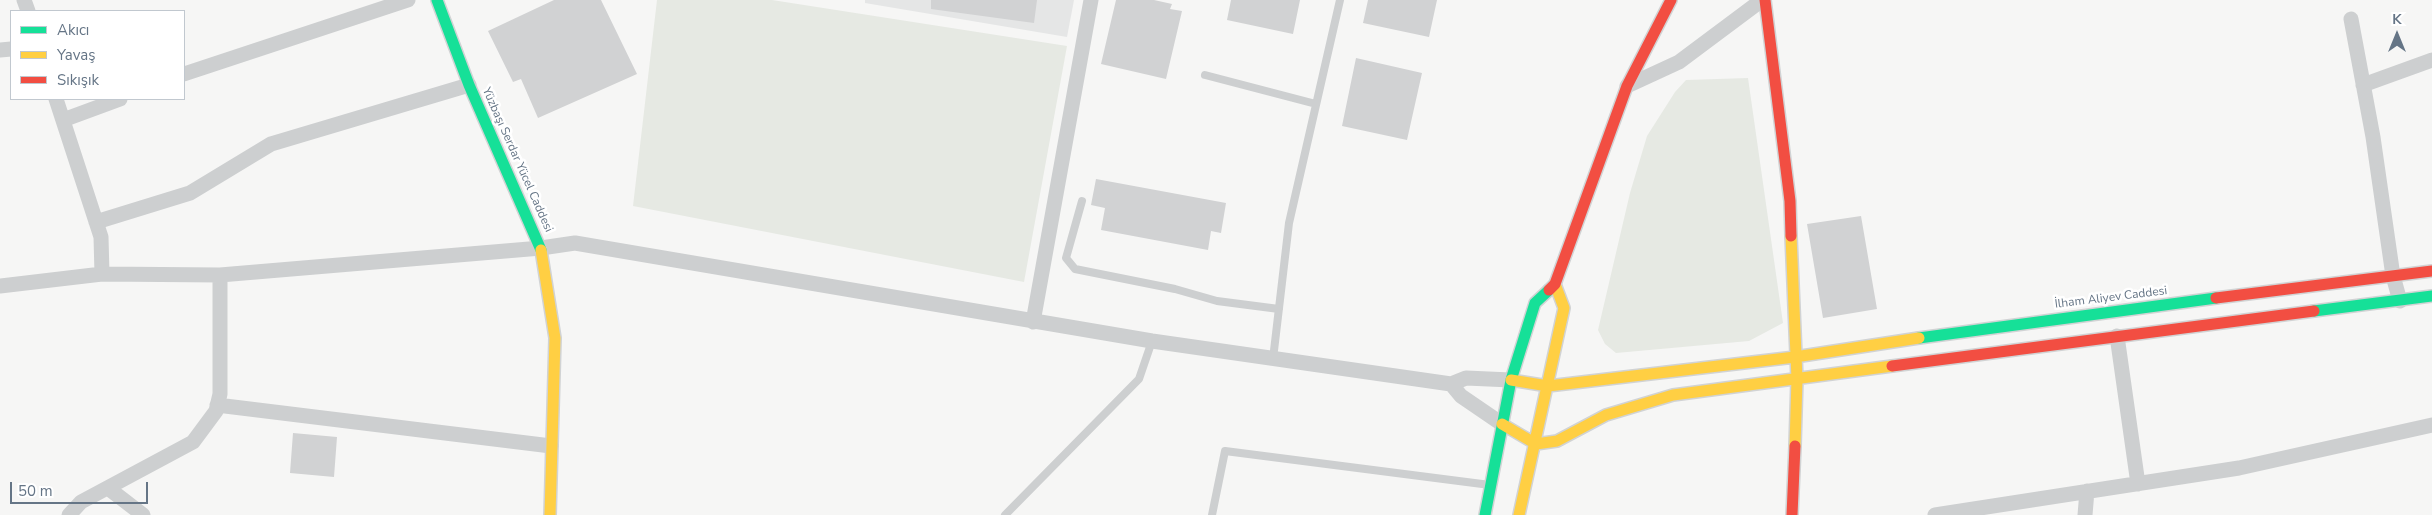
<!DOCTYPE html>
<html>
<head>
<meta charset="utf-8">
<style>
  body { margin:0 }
  #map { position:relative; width:2432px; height:515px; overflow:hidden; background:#f6f6f5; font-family:"Nunito Sans",sans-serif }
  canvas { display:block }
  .legend { position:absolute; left:10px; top:10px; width:175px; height:90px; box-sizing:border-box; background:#fff; border:1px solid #c1c8cf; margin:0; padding:6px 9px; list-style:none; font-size:15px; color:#657586 }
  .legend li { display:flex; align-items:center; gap:10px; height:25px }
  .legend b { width:25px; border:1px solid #c1c8cf }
  .north { position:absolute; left:2372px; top:10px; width:50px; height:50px; -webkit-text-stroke:4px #fff; paint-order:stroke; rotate:0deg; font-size:14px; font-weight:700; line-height:20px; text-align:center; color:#657586 }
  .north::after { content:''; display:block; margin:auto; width:18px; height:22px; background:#657586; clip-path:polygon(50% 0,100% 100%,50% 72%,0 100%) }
  .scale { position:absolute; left:10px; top:482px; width:138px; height:22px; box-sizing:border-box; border:2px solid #657586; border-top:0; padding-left:6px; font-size:15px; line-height:18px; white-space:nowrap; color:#657586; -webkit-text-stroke:4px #fff; paint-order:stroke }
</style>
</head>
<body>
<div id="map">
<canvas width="2432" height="515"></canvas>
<ul class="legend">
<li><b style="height:6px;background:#16e098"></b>Akıcı</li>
<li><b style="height:6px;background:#ffcf43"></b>Yavaş</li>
<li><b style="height:6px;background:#f24e42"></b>Sıkışık</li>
</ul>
<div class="north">K</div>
<div class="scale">50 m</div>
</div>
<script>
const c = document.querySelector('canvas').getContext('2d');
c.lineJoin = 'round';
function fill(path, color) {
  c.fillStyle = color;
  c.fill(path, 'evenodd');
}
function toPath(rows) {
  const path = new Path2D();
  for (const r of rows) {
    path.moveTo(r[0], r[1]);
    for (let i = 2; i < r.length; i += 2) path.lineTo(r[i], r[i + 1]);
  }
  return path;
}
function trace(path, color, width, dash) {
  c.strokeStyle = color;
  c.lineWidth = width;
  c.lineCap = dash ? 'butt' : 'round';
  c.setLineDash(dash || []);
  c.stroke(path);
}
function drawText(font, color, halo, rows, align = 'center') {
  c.font = font + ' "Nunito Sans",sans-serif';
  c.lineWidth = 5;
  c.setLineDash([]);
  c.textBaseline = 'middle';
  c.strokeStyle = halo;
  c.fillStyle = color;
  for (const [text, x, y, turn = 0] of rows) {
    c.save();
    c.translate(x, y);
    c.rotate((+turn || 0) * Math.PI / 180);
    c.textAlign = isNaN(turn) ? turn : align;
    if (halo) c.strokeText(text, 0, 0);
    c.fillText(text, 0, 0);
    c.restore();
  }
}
const built = toPath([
  [865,0,1074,0,1067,37,865,3]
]);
const green = toPath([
  [657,0,772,0,1067,46,1024,282,633,206],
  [1748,78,1783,323,1749,341,1616,353,1605,344,1598,330,1630,193,1647,136,1675,92,1686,80]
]);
const building = toPath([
  [554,0,601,0,637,74,538,118,521,79,513,82,488,31],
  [931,0,1037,0,1034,23,931,9],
  [1116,0,1154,0,1172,4,1170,9,1182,11,1166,79,1101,64],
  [1231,0,1300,0,1293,34,1227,20],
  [1368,0,1437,0,1429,37,1363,23],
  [1356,58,1422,73,1407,140,1342,126],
  [1096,179,1226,203,1221,233,1211,231,1208,250,1101,230,1105,208,1091,205],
  [1861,216,1877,309,1823,318,1807,224],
  [293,433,337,437,334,477,290,473]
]);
const lane = toPath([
  [1205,75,1316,104],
  [1082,201,1066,258,1075,269,1175,289,1217,301,1279,309],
  [1273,359,1289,223,1340,0],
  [1005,515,1139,379,1152,341],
  [1212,515,1225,451,1490,485]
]);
const street = toPath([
  [24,0,28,11],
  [2351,19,2373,137,2393,276,2400,301],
  [0,50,11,49],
  [184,74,408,0],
  [2363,85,2432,60],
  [1627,86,1679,62,1762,0],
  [56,99,101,237,102,274],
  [63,120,120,99],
  [96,222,190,193,271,144,469,85],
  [0,286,102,274,220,275,541,248,575,243,1152,341,1451,384,1466,378,1511,380],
  [1033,322,1091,0],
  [2117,336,2138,484],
  [1451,384,1461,396,1502,424],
  [217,405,551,446],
  [108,488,143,515],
  [69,515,81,502,193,442,216,411,220,394,220,275],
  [1935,515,2239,468,2432,425],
  [2085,515,2087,491]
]);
const fast = toPath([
  [437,0,469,85,541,250],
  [2314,311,2432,296],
  [1919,338,2216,298],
  [1485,515,1511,380,1535,303,1549,290]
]);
const slow = toPath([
  [1791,236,1797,379,1795,446],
  [541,250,555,338,550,515],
  [1511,380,1548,386,1795,357,1919,338],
  [1502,424,1536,444,1557,441,1606,415,1673,395,1892,366],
  [1519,515,1564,308,1555,284]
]);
const jam = toPath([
  [1765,0,1790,201,1791,236],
  [1549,290,1555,284,1627,86,1671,0],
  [2216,298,2432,271],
  [1892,366,2314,311],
  [1792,515,1795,446]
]);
const streetNames = [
  ["Yüzbaşı Serdar Yücel Caddesi",517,160,66],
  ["İlham Aliyev Caddesi",2111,298,-7]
];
fill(built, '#e5e6e6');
fill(green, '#e6e9e3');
fill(building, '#d1d2d3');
trace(fast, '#d1d3d4', 14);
trace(slow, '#d1d3d4', 14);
trace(jam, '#d1d3d4', 14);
trace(lane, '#cdcfd0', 8);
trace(street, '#cdcfd0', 15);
trace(fast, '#16e098', 11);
trace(slow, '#ffcf43', 11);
trace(jam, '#f24e42', 11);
drawText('12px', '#657586', '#fff', streetNames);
</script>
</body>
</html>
